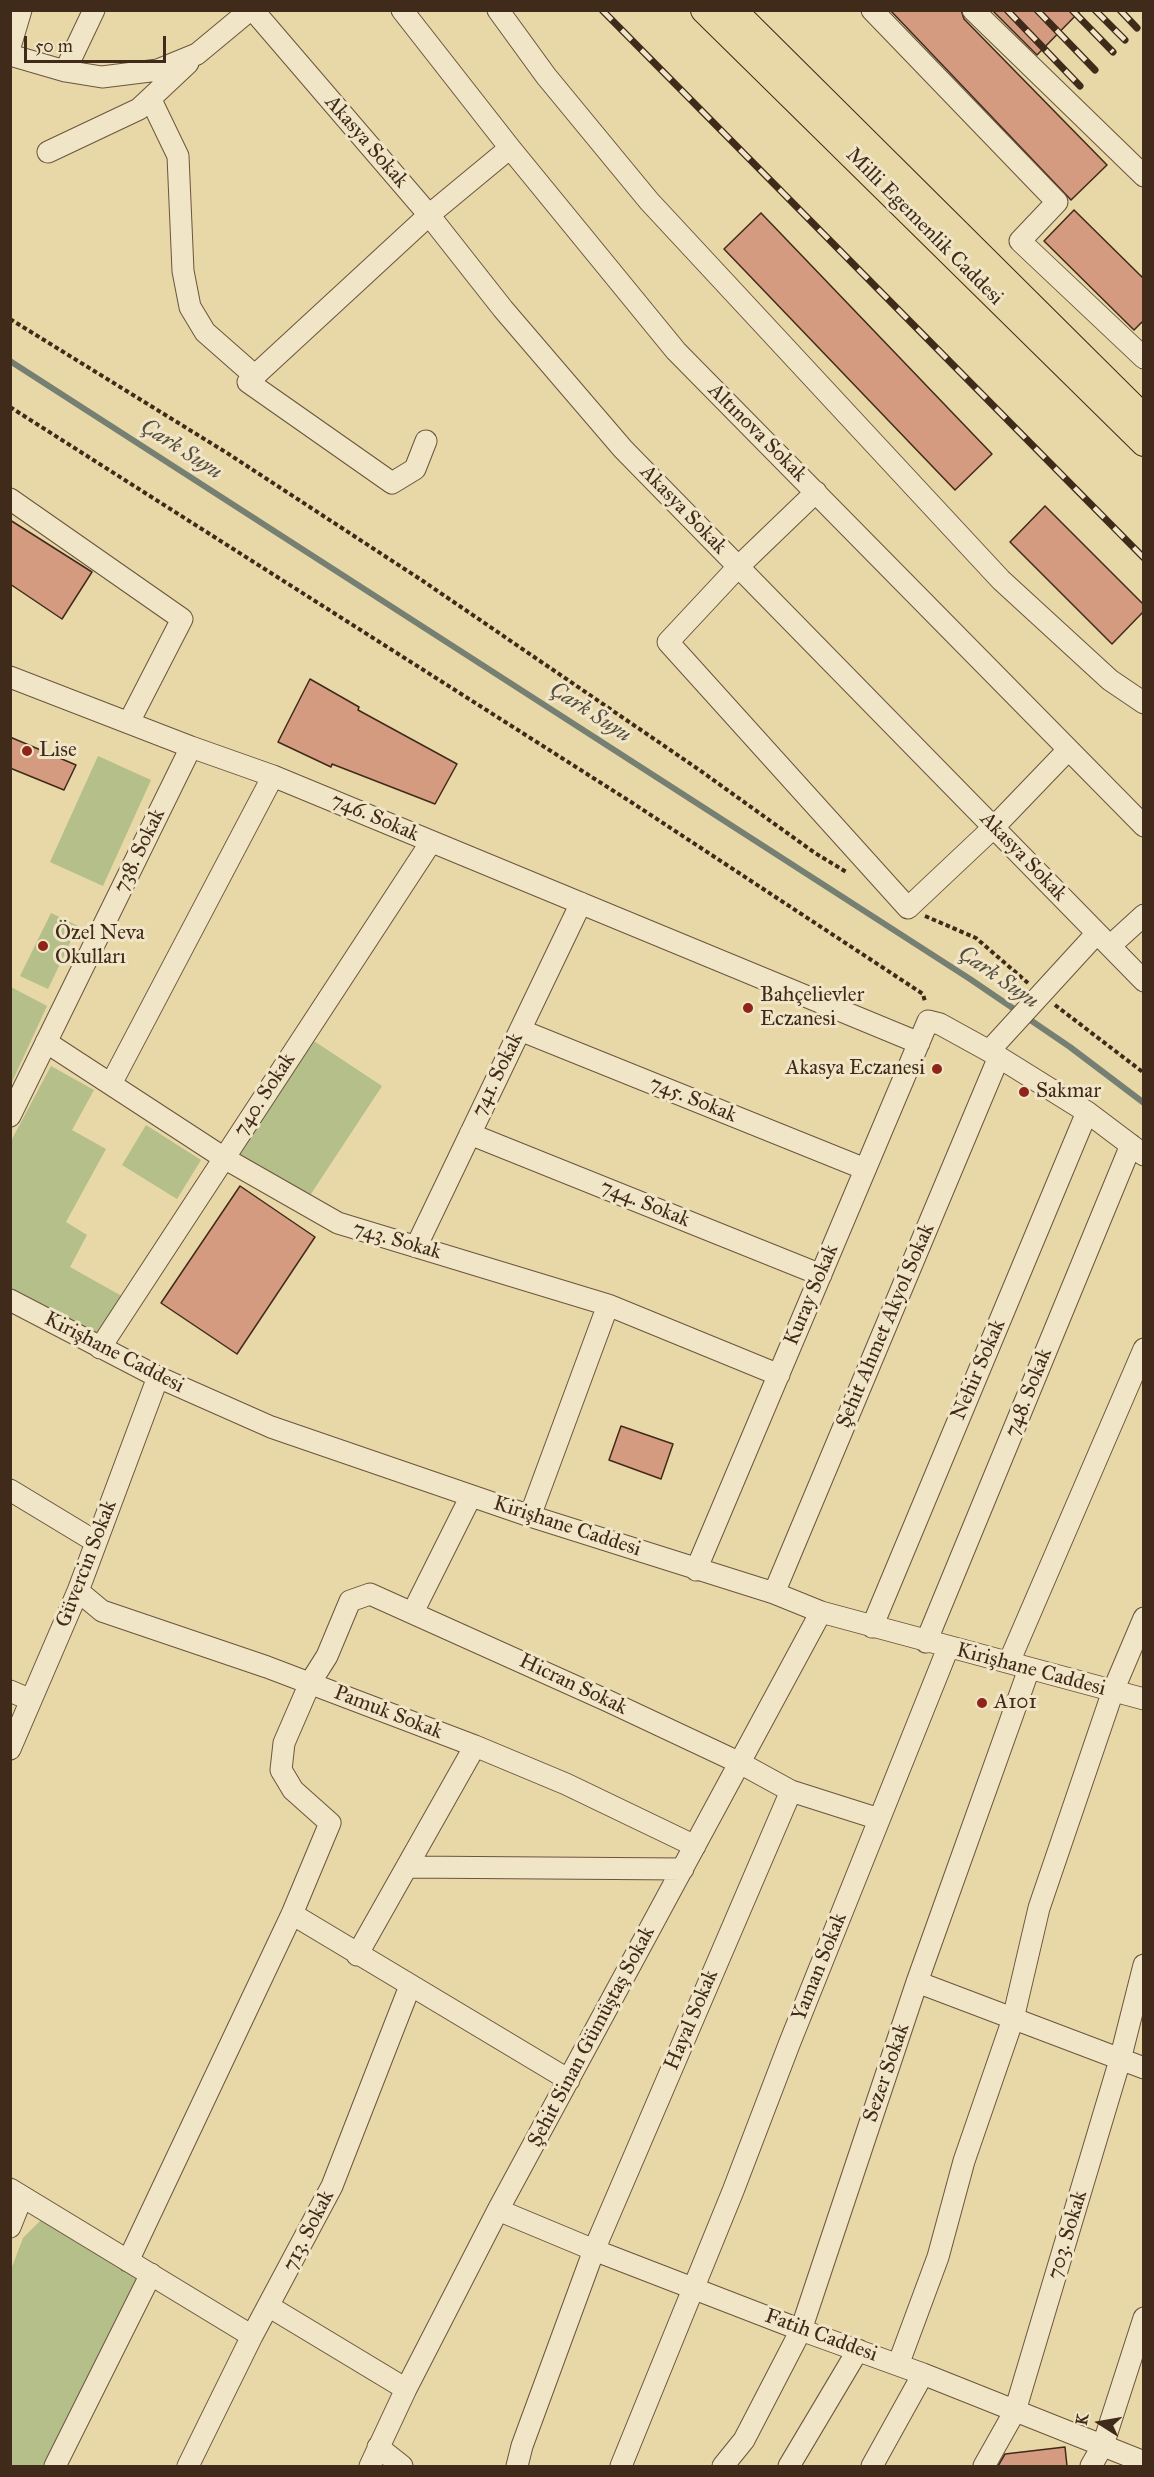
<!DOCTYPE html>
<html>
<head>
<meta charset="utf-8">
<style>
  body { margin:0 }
  #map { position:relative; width:1154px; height:2477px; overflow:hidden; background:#e8d7a7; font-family:"IM FELL Great Primer",serif }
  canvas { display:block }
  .frame { position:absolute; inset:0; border:12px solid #402a1a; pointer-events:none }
  .north { position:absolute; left:1070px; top:2393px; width:60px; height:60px; -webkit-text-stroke:4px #f0e5c6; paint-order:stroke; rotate:281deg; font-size:16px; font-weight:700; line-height:24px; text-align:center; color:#402a1a }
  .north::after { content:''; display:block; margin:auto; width:21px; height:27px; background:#402a1a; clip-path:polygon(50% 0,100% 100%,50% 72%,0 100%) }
  .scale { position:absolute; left:24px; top:36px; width:142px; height:27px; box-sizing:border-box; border:3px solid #402a1a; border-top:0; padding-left:8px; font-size:18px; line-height:21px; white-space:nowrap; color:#402a1a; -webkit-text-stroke:4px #f0e5c6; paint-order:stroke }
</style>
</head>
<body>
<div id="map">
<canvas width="1154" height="2477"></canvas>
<div class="frame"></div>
<div class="north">K</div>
<div class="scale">50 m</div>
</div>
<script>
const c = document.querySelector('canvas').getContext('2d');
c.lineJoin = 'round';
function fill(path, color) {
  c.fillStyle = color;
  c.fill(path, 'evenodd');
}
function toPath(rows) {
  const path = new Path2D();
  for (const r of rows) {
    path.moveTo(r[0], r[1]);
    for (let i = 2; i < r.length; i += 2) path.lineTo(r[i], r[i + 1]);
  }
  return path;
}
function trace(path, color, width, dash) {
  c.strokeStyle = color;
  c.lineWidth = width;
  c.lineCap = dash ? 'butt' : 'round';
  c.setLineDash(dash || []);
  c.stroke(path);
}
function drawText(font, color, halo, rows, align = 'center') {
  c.font = font + ' "IM FELL Great Primer",serif';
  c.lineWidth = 6;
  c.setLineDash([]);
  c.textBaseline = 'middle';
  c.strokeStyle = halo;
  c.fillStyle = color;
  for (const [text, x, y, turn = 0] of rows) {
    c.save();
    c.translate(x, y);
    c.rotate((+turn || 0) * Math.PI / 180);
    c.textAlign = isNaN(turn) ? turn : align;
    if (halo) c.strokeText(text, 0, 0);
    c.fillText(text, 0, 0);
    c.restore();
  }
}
const green = toPath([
  [98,756,151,780,103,886,50,862],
  [51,913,78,926,48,989,20,976],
  [11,987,47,1006,11,1084],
  [314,1041,382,1086,305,1203,236,1158],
  [51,1066,94,1090,72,1130,106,1149,66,1222,87,1235,70,1267,127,1299,103,1343,11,1293,11,1141],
  [146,1125,201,1160,177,1199,122,1165],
  [41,2220,147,2274,48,2466,14,2466,11,2464,10,2272,23,2238]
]);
const stream = toPath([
  [10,361,970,979,1070,1047,1144,1103]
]);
const building = toPath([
  [890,10,961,10,964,19,1107,165,1071,200,890,10],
  [992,10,1081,10,1037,55,992,10],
  [1074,210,1143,278,1143,321,1134,330,1044,241,1074,210],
  [761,213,992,454,955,490,724,249,761,213],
  [1045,506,1143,604,1143,612,1112,644,1010,542,1045,506],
  [10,520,92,572,62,619,10,584,10,520],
  [310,679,359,707,358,710,457,764,435,804,332,764,331,767,278,742,310,679],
  [10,737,76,765,64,790,10,768,10,737],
  [240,1186,315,1237,237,1354,161,1303,240,1186],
  [621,1426,673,1444,661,1479,609,1460,621,1426],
  [1065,2447,1067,2466,998,2466,1005,2454,1065,2447]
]);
const path = toPath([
  [10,319,227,453,423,581,698,769,815,853,848,873],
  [10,407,631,802,923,994,925,1002],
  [925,916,976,938,1028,983],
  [1055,1005,1144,1073]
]);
const minor = toPath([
  [253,10,429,215,503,309,623,449,1144,981],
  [402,10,510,148,676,351,1144,826],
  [498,10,546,76,649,201,1001,580,1110,680,1144,703],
  [872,10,1057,202,1020,241,1144,358],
  [973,10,1144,176],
  [10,47,21,10],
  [10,55,65,71,102,77,158,70,197,54,250,10],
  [65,71,94,10],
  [151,100,178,156,183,271,190,307,205,332,255,376],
  [48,152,139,109,188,63],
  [426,441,415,469,392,483,248,382,429,215,510,148],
  [816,492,738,567,668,642,908,908,994,827,1068,750],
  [10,499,182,619,129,722],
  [10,677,191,747,273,776,919,1043],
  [1110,946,1144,915],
  [520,1030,865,1169],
  [46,1042,224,1158,338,1223,608,1305,779,1375],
  [989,1051,1097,933],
  [112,1082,273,776],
  [10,1116,191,747],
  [470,1134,821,1275],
  [416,1247,581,903],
  [10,1300,158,1377,271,1427,530,1516,774,1593,821,1612,1144,1699],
  [100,1348,431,842],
  [10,1490,96,1542],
  [530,1516,608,1305],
  [696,1570,928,1021,940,1024,989,1051,1087,1112,1144,1155],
  [78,1591,102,1611,267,1667,475,1746,566,1784,695,1846],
  [774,1593,998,1059],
  [413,1612,471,1496],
  [872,1627,1087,1112],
  [926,1642,1131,1145],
  [1009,1662,1144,1349],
  [10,1691,31,1700],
  [10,1749,78,1591,158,1377],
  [407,1867,683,1869],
  [292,1914,569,2080],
  [357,1955,475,1746],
  [917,1982,1144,2068],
  [10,2189,252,2336],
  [498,2210,594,2250,801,2330,923,2374,1144,2462],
  [10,2227,22,2197],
  [128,2261,292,1914,330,1823,293,1790,281,1770,284,1743,310,1683,327,1656,350,1601,370,1594,608,1701,740,1763,791,1791,879,1819],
  [270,2307,406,2389],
  [898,2365,938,2257,964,2161,1013,2019,1039,1908,1113,1691,1144,1618],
  [378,2447,402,2466],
  [55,2466,151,2274],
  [188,2466,252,2336,332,2186,410,1986],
  [370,2466,406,2389,498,2210,821,1612],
  [517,2466,522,2446,594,2250,791,1791],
  [621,2466,733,2191,790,2042,948,1648],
  [723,2466,744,2440,801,2330,917,1982,1029,1669],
  [789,2466,858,2350],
  [872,2466,923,2374],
  [984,2466,1015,2411,1120,2060,1144,1965],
  [1091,2466,1103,2445,1144,2318]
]);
const major = toPath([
  [704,10,1144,443],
  [733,10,1144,418]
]);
const rail = toPath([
  [602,10,1144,558],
  [1007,10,1080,86],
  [1037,10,1095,70],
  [1072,10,1113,52],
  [1095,10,1125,40],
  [1120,10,1137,28]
]);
const markers = [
  [27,751,6,"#8f2418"],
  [43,946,6,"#8f2418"],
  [748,1008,6,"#8f2418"],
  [937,1069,6,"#8f2418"],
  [1024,1092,6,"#8f2418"],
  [982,1703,6,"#8f2418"]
];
const streetNames = [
  ["Akasya Sokak",366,142,49],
  ["Milli Egemenlik Caddesi",924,227,45],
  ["Altınova Sokak",757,433,45],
  ["Akasya Sokak",683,510,46],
  ["746. Sokak",375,818,23],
  ["738. Sokak",140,851,-64],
  ["Akasya Sokak",1023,857,46],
  ["741. Sokak",498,1075,-64],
  ["740. Sokak",265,1095,-57],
  ["745. Sokak",693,1100,22],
  ["744. Sokak",645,1204,22],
  ["743. Sokak",397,1241,16],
  ["Kuray Sokak",812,1295,-67],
  ["Şehit Ahmet Akyol Sokak",886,1326,-67],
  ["Kirişhane Caddesi",114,1353,27],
  ["Nehir Sokak",979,1370,-67],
  ["748. Sokak",1029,1393,-68],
  ["Kirişhane Caddesi",567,1527,18],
  ["Güvercin Sokak",87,1564,-69],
  ["Kirişhane Caddesi",1031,1670,15],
  ["Hicran Sokak",573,1685,25],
  ["Pamuk Sokak",388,1713,21],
  ["Yaman Sokak",820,1967,-68],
  ["Hayal Sokak",692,2020,-67],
  ["Şehit Sinan Gümüştaş Sokak",592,2037,-62],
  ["Sezer Sokak",887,2073,-71],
  ["713. Sokak",309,2231,-63],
  ["703. Sokak",1068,2235,-73],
  ["Fatih Caddesi",821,2336,20]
];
const poiNames = [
  ["Lise",39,751],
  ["Özel Neva",55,934],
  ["Okulları",55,958],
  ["Bahçelievler",760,996],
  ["Eczanesi",760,1020],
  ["Akasya Eczanesi",925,1069,"right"],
  ["Sakmar",1036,1092],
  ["A101",994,1703]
];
const waterNames = [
  ["Çark Suyu",181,450,33],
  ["Çark Suyu",590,713,33],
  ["Çark Suyu",998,978,35]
];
fill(green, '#b4bf89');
trace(stream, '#757f72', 6);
fill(building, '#d49b81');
trace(building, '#402a1a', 1.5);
trace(minor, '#6a553d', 23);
trace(major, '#402a1a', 28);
trace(path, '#402a1a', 4, [4.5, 3]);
trace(minor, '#f0e5c6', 21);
trace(major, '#e8d7a7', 26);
trace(rail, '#402a1a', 7);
trace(rail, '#f0e5c6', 4.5, [14]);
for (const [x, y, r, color] of markers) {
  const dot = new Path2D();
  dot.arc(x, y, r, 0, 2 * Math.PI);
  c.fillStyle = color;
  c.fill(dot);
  trace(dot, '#f0e5c6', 2);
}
drawText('21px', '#402a1a', '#f0e5c6', streetNames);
drawText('21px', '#402a1a', '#f0e5c6', poiNames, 'left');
drawText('italic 22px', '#564e3e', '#f0e5c6', waterNames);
</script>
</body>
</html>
